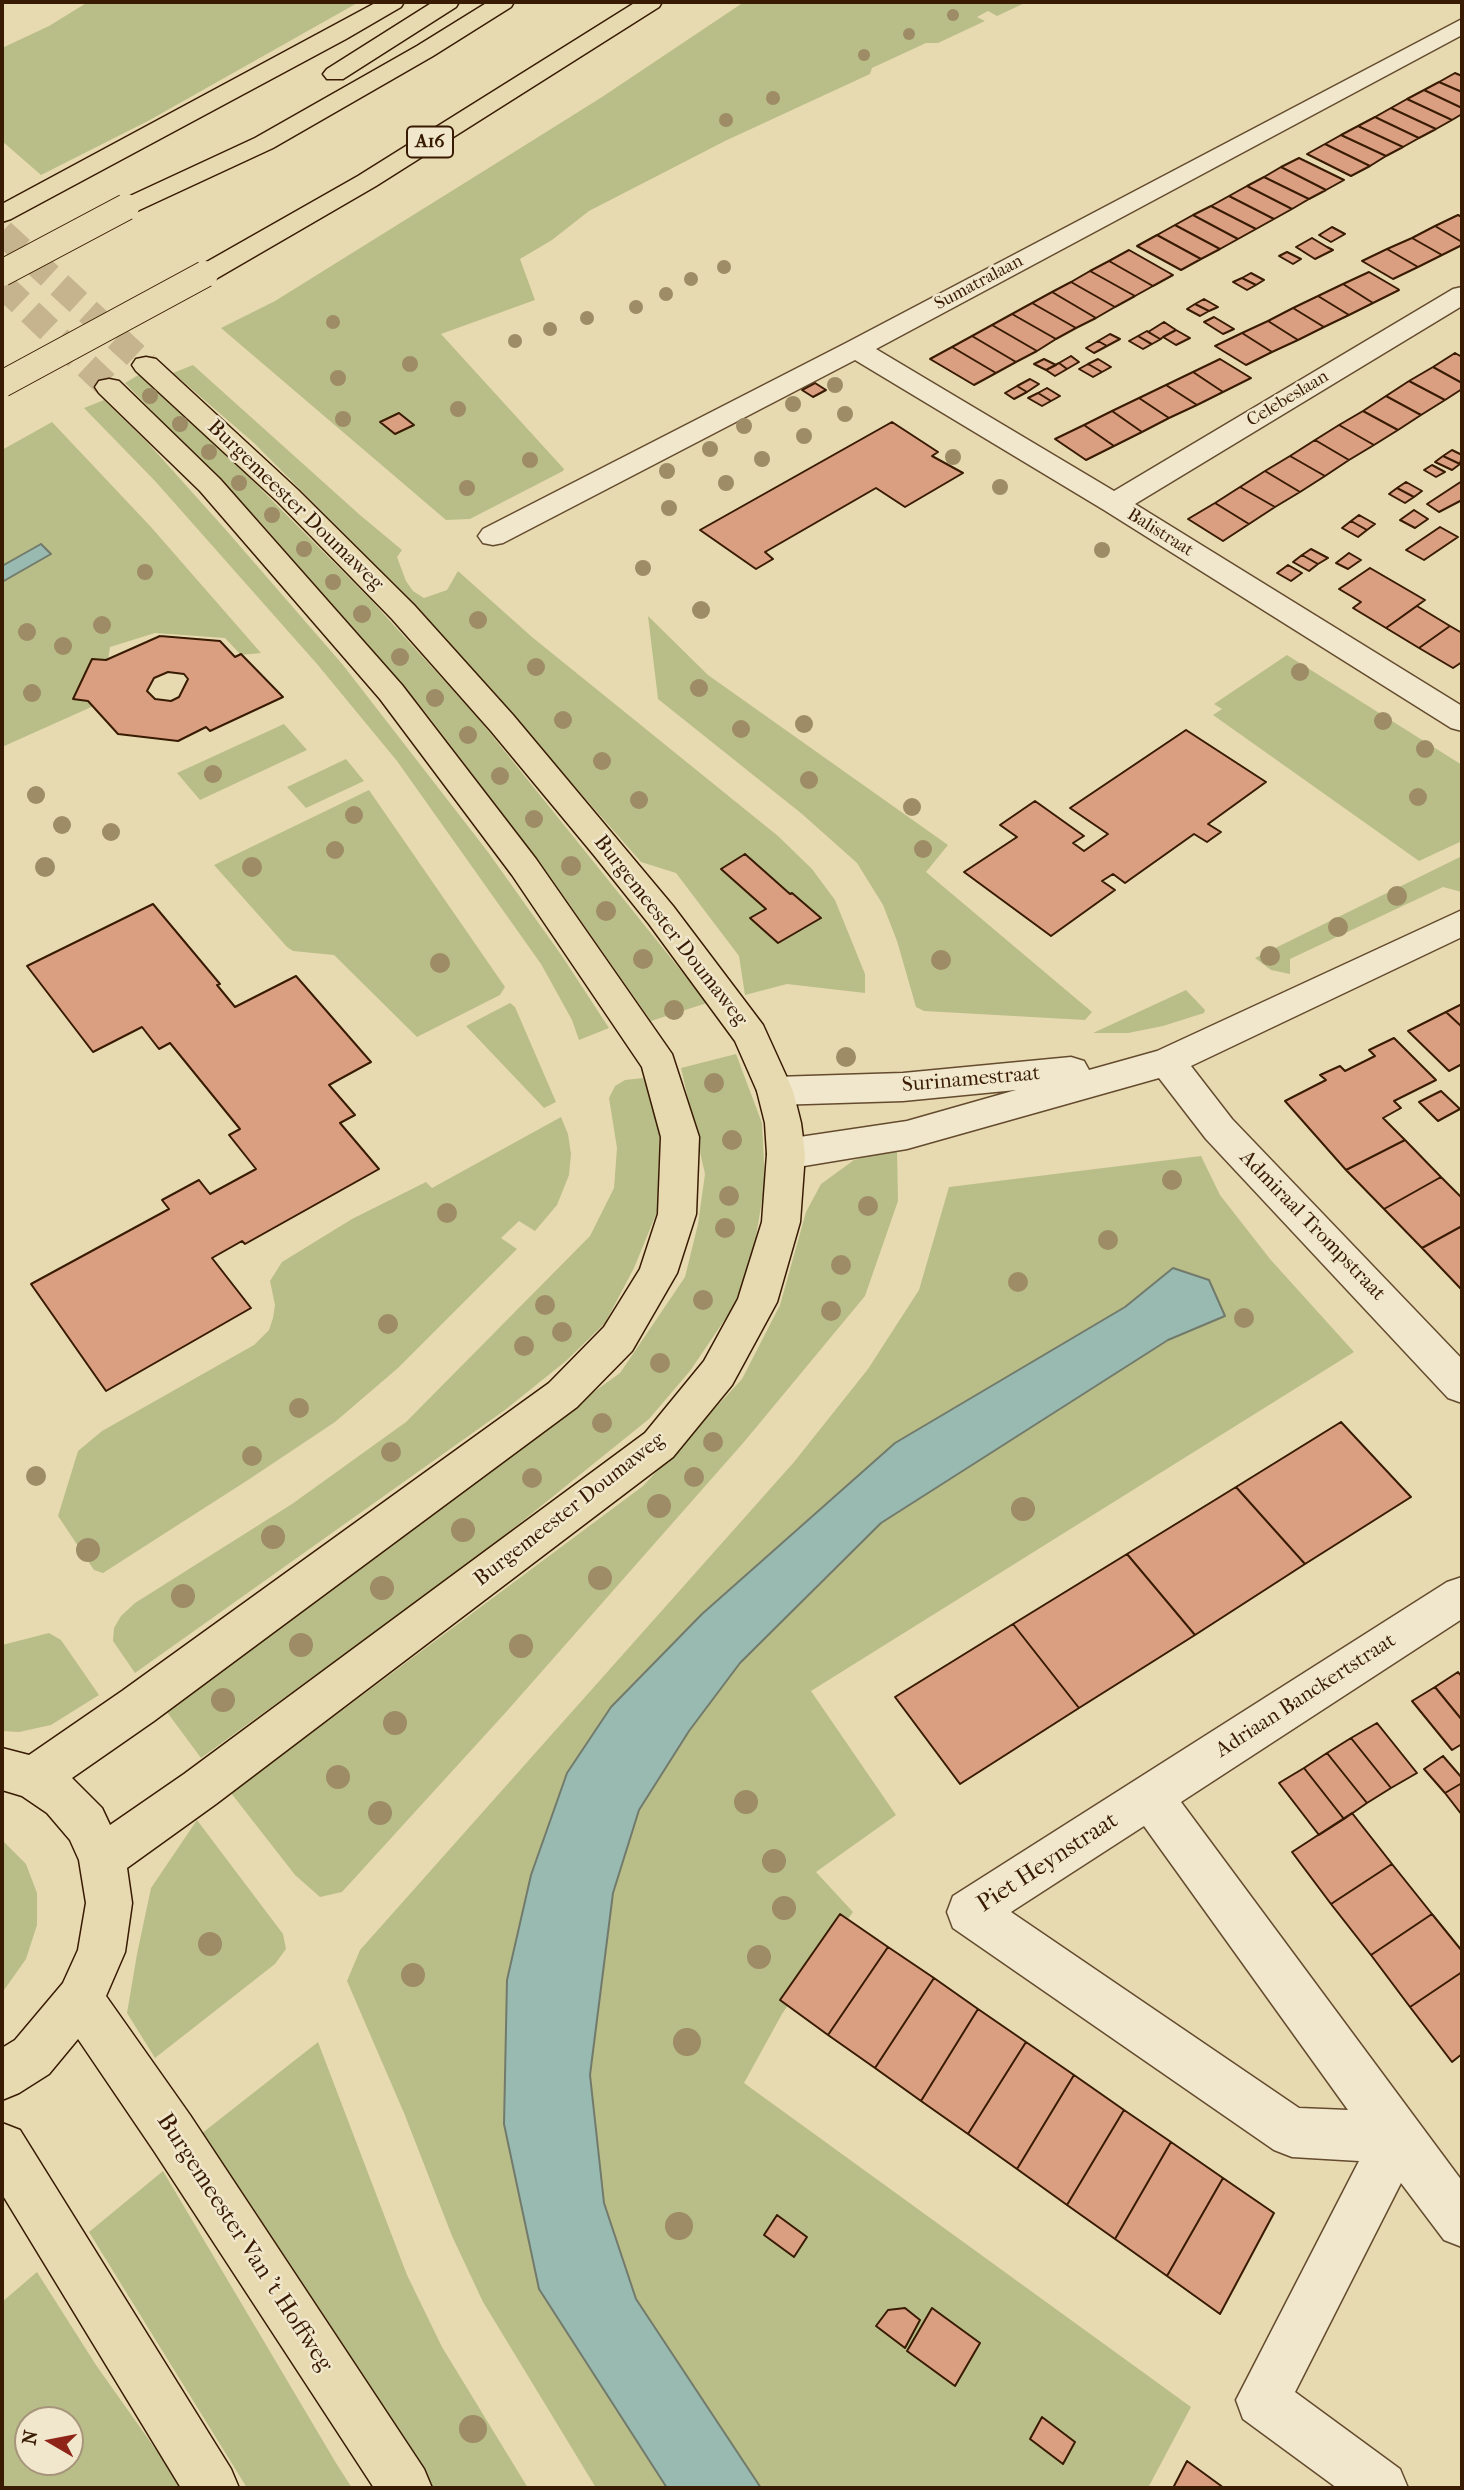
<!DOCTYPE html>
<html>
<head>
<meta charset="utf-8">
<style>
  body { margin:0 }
  #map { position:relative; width:1464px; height:2490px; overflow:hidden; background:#e8dab0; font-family:"IM FELL French Canon",serif }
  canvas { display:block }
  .frame { position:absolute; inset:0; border:4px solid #381b02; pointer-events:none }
  .north { position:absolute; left:14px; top:2406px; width:70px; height:70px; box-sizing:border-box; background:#f0e7cc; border:2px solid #a6957b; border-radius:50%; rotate:280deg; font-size:19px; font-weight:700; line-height:28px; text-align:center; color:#381b02 }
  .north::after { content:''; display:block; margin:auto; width:24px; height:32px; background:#8f2418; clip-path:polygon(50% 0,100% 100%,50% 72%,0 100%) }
</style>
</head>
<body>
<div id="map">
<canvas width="1464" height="2490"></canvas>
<div class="frame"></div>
<div class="north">N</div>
</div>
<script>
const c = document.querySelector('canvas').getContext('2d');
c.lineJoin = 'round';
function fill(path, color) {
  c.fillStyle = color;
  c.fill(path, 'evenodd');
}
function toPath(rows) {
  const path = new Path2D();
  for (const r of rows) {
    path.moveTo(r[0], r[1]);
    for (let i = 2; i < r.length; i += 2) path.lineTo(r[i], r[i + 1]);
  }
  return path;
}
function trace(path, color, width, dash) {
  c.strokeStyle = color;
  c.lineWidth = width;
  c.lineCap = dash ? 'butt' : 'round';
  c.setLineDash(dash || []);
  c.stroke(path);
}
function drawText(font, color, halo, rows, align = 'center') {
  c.font = font + ' "IM FELL French Canon",serif';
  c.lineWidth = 5;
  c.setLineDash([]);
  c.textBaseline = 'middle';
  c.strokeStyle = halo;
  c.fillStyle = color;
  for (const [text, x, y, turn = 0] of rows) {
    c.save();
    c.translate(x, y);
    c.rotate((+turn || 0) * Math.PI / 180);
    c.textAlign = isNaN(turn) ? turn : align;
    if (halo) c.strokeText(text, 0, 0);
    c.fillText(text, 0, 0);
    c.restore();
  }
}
const green = toPath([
  [88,2,359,2,148,121,41,175,2,141,2,48,49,26],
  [744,2,1027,2,997,16,988,11,977,17,985,21,938,43,926,43,872,68,870,74,725,141,589,211,552,240,520,259,535,300,441,334,564,469,563,471,470,519,446,520,221,328,275,301,487,169,602,97],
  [193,365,360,515,402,550,397,557,406,581,413,591,424,598,447,590,458,571,532,637,778,836,812,869,835,900,865,974,865,993,787,984,745,995,739,956,676,873,641,862,417,607,254,443,173,373],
  [140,374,242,470,371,600,478,718,707,1003,651,1021,549,875,426,713,262,524,125,383],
  [104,400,148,443,226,530,343,665,488,852,562,956,609,1028,579,1040,572,1020,541,964,397,761,317,664,155,481,84,408],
  [52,422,151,527,261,653,241,655,225,638,155,633,110,647,105,678,107,700,2,747,2,582,21,572,41,544,2,566,2,450],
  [648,616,708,675,948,845,926,872,1092,1012,1085,1020,924,1011,916,1007,897,941,883,905,857,863,802,814,658,699],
  [1287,655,1462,765,1462,841,1419,861,1213,715,1222,709,1214,704],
  [284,724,307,750,200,800,177,773],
  [346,759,364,781,306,808,287,787],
  [369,790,505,987,500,995,417,1037,334,955,293,951,287,947,214,865],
  [1462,856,1462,892,1443,887,1290,959,1290,974,1271,970,1255,958],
  [1186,990,1205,1010,1204,1013,1163,1026,1128,1033,1093,1033],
  [510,1003,515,1007,556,1102,544,1108,466,1026],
  [736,1054,762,1123,765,1182,753,1255,734,1306,690,1371,649,1419,473,1561,201,1758,161,1704,620,1373,685,1277,698,1224,705,1174,681,1068],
  [643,1078,660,1124,657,1212,634,1268,605,1323,566,1361,505,1410,135,1673,113,1641,114,1628,121,1616,135,1603,292,1504,406,1422,590,1236,614,1188,617,1148,609,1098,615,1086,625,1080],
  [561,1117,568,1134,571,1154,569,1175,557,1205,535,1231,519,1221,501,1238,517,1249,398,1368,335,1422,248,1480,103,1573,94,1570,58,1516,78,1451,102,1431,254,1345,269,1330,273,1318,275,1305,270,1281,282,1262,352,1219,426,1182,432,1188],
  [897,1149,898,1201,865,1296,744,1442,507,1711,342,1892,320,1897,295,1875,231,1793,643,1486,742,1379,780,1305,806,1212,821,1184,854,1160],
  [1201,1156,1220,1195,1270,1259,1354,1352,811,1691,896,1815,816,1872,853,1912,782,2014,744,2083,1191,2407,1148,2488,761,2488,636,2299,604,2203,590,2075,613,1893,639,1810,689,1731,740,1663,881,1523,1169,1340,1224,1316,1209,1280,1173,1268,1125,1307,895,1443,702,1614,567,1773,531,1875,507,1980,539,2289,667,2488,596,2488,483,2302,452,2236,404,2113,347,1981,360,1950,794,1462,868,1369,919,1290,949,1187],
  [49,1633,61,1640,99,1695,51,1725,19,1732,2,1731,2,1645],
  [197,1820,283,1934,286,1949,275,1964,155,2058,127,2013,137,1954,151,1888],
  [2,1840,26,1864,37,1893,37,1925,26,1959,2,1993],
  [318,2042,407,2275,442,2347,528,2488,431,2488,201,2134],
  [163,2171,336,2463,352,2488,247,2488,89,2232],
  [37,2272,96,2365,183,2488,2,2488,2,2302],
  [28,2420,70,2420,70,2462,28,2462]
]);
const water = toPath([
  [41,544,51,554,2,582,2,566,41,544],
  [1173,1268,1209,1280,1225,1316,1168,1340,881,1523,740,1663,689,1731,639,1810,613,1893,590,2075,604,2203,636,2299,761,2488,667,2488,539,2289,504,2124,507,1980,531,1875,567,1773,611,1707,702,1614,895,1443,1125,1307,1173,1268]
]);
const building = toPath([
  [1455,73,1462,76,1462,92,1439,82,1455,73],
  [1439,82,1462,92,1462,108,1424,90,1439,82],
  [1424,90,1462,108,1462,114,1452,120,1407,99,1424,90],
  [1407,99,1452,120,1436,129,1391,108,1407,99],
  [1391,108,1436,129,1419,138,1375,117,1391,108],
  [1375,117,1419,138,1403,147,1358,126,1375,117],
  [1358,126,1403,147,1386,156,1341,135,1358,126],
  [1341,135,1386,156,1370,166,1325,144,1341,135],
  [1325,144,1370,166,1351,176,1307,154,1325,144],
  [1299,158,1344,180,1326,190,1281,167,1299,158],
  [1281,167,1326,190,1309,199,1264,177,1281,167],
  [1264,177,1309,199,1292,209,1247,186,1264,177],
  [1247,186,1292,209,1274,219,1229,196,1247,186],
  [1229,196,1274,219,1256,229,1211,206,1229,196],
  [1211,206,1256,229,1238,239,1193,215,1211,206],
  [1193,215,1238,239,1220,249,1175,225,1193,215],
  [1458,215,1462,217,1462,242,1435,226,1458,215],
  [1175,225,1220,249,1201,259,1157,235,1175,225],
  [1435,226,1462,242,1462,245,1442,255,1412,238,1435,226],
  [1332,227,1345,234,1331,242,1319,235,1332,227],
  [1157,235,1201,259,1181,270,1137,246,1157,235],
  [1312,238,1327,247,1333,250,1315,259,1296,247,1312,238],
  [1412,238,1442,255,1418,267,1387,249,1412,238],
  [1387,249,1418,267,1393,279,1362,261,1387,249],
  [1129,250,1173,275,1153,286,1109,261,1129,250],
  [1287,252,1301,259,1293,264,1279,256,1287,252],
  [1109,261,1153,286,1135,296,1090,271,1109,261],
  [1090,271,1135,296,1115,307,1071,282,1090,271],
  [1369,272,1398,289,1399,290,1373,303,1343,284,1369,272],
  [1251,273,1264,280,1256,285,1242,278,1251,273],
  [1242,278,1256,285,1247,290,1233,282,1242,278],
  [1071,282,1115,307,1096,318,1052,292,1071,282],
  [1343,284,1373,303,1349,315,1318,296,1343,284],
  [1052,292,1096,318,1076,328,1032,303,1052,292],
  [1318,296,1349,315,1324,327,1293,308,1318,296],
  [1204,299,1218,307,1209,311,1195,304,1204,299],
  [1032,303,1076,328,1056,339,1012,314,1032,303],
  [1195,304,1209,311,1200,316,1187,309,1195,304],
  [1293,308,1324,327,1298,340,1268,321,1293,308],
  [1012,314,1056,339,1037,351,992,325,1012,314],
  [1214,317,1234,329,1223,334,1204,322,1214,317],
  [1268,321,1298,340,1272,352,1242,333,1268,321],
  [1164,322,1176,330,1160,339,1148,332,1164,322],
  [992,325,1037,351,1016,362,972,336,992,325],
  [1176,330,1190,338,1176,345,1163,337,1176,330],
  [1147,331,1160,339,1161,339,1152,344,1138,336,1147,331],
  [1242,333,1272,352,1246,365,1215,346,1242,333],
  [1110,334,1120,339,1107,346,1098,341,1110,334],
  [972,336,1016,362,996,373,952,347,972,336],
  [1138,336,1151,344,1152,344,1143,349,1129,341,1138,336],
  [1098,341,1107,346,1094,353,1086,348,1098,341],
  [952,347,996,373,974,385,930,359,952,347],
  [1455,353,1462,357,1462,383,1433,367,1455,353],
  [1071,356,1079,362,1067,369,1059,363,1071,356],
  [1044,359,1056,365,1046,370,1034,364,1044,359],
  [1098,359,1111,367,1102,372,1088,364,1098,359],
  [1220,359,1251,378,1223,392,1193,372,1220,359],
  [1059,363,1067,369,1055,376,1046,370,1059,363],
  [1088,364,1102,372,1093,377,1079,369,1088,364],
  [1433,367,1462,383,1462,389,1445,400,1409,381,1433,367],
  [1193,372,1223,392,1197,405,1166,385,1193,372],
  [1030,379,1039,384,1027,392,1017,386,1030,379],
  [1409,381,1445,400,1421,415,1386,396,1409,381],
  [815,383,826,390,813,397,802,390,815,383],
  [1166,385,1197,405,1169,418,1139,398,1166,385],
  [1017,386,1027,392,1014,399,1005,393,1017,386],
  [1047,388,1060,396,1051,401,1038,393,1047,388],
  [1038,393,1051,401,1042,406,1028,398,1038,393],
  [1386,396,1421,415,1398,430,1363,411,1386,396],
  [1139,398,1169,418,1142,432,1112,411,1139,398],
  [1112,411,1142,432,1114,446,1084,425,1112,411],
  [1363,411,1398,430,1374,445,1339,425,1363,411],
  [399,413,414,425,395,434,380,422,399,413],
  [892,422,938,452,932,456,963,473,905,507,876,488,765,552,773,559,756,569,700,530,892,422],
  [1084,425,1114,446,1086,460,1055,439,1084,425],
  [1339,425,1374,445,1349,460,1315,440,1339,425],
  [1315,440,1349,460,1325,476,1290,456,1315,440],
  [1452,450,1462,455,1460,464,1443,456,1452,450],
  [1290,456,1325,476,1300,492,1265,471,1290,456],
  [1443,456,1460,464,1452,470,1435,462,1443,456],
  [1432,465,1445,472,1436,477,1424,470,1432,465],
  [1265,471,1300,492,1275,507,1240,487,1265,471],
  [1462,481,1462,500,1439,512,1427,504,1462,481],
  [1406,482,1422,491,1414,497,1397,488,1406,482],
  [1240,487,1275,507,1249,524,1215,503,1240,487],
  [1397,488,1414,497,1405,503,1389,494,1397,488],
  [1215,503,1249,524,1223,541,1188,519,1215,503],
  [1414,510,1428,519,1415,528,1400,520,1414,510],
  [1359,515,1375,524,1367,530,1351,521,1359,515],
  [1351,521,1367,530,1358,537,1342,528,1351,521],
  [1440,527,1458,537,1424,560,1406,550,1440,527],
  [1311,549,1328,558,1318,564,1302,555,1311,549],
  [1349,553,1361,560,1348,569,1336,563,1349,553],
  [1302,555,1318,564,1309,571,1293,562,1302,555],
  [1288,565,1302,573,1291,581,1277,573,1288,565],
  [1370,568,1425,600,1386,628,1353,608,1361,602,1339,589,1370,568],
  [1417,606,1450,626,1419,648,1386,628,1417,606],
  [1450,626,1462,633,1462,662,1453,668,1419,648,1450,626],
  [160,636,220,641,235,657,241,654,283,697,210,731,206,727,178,741,118,734,88,701,73,699,92,659,106,660,160,636],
  [168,672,184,674,188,679,179,697,171,701,155,699,147,691,154,678,168,672],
  [1186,730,1266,782,1208,824,1221,832,1207,842,1194,834,1125,883,1113,874,1102,881,1115,890,1051,936,964,872,1017,837,1000,825,1035,801,1084,836,1073,843,1084,851,1108,834,1070,808,1186,730],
  [745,854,790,894,792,893,821,918,778,943,750,918,766,909,721,869,745,854],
  [153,904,220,984,217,985,235,1007,296,976,371,1062,329,1085,355,1115,340,1123,379,1169,245,1244,242,1241,212,1258,251,1308,106,1391,31,1284,169,1209,162,1200,199,1180,210,1194,256,1169,229,1135,240,1129,170,1043,159,1049,142,1027,93,1052,27,966,153,904],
  [1462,1004,1462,1027,1446,1012,1462,1004],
  [1446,1012,1462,1027,1462,1064,1449,1071,1408,1031,1446,1012],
  [1394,1038,1436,1080,1394,1101,1401,1108,1383,1118,1405,1140,1346,1170,1285,1101,1326,1080,1320,1075,1340,1066,1345,1071,1375,1056,1369,1050,1394,1038],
  [1441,1091,1460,1109,1438,1121,1419,1102,1441,1091],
  [1405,1140,1441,1177,1384,1209,1346,1170,1405,1140],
  [1441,1177,1462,1198,1462,1226,1422,1248,1384,1209,1441,1177],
  [1462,1226,1462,1290,1422,1248,1462,1226],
  [1341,1422,1411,1497,1305,1564,1236,1487,1341,1422],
  [1236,1487,1305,1564,1195,1635,1127,1554,1236,1487],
  [1127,1554,1195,1635,1079,1708,1013,1624,1127,1554],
  [1013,1624,1079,1708,960,1784,895,1697,1013,1624],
  [1458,1672,1462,1677,1462,1720,1435,1687,1458,1672],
  [1435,1687,1462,1720,1462,1744,1452,1750,1412,1701,1435,1687],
  [1377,1723,1417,1773,1391,1788,1351,1738,1377,1723],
  [1351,1738,1391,1788,1367,1803,1327,1753,1351,1738],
  [1327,1753,1367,1803,1344,1819,1304,1768,1327,1753],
  [1443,1756,1462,1778,1462,1783,1445,1793,1424,1769,1443,1756],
  [1304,1768,1344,1819,1319,1835,1279,1783,1304,1768],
  [1462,1783,1462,1815,1445,1793,1462,1783],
  [1352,1813,1392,1864,1331,1904,1292,1852,1352,1813],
  [1392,1864,1432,1914,1371,1955,1331,1904,1392,1864],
  [840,1914,888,1947,828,2035,780,2000,840,1914],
  [1432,1914,1462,1951,1462,1972,1410,2007,1371,1955,1432,1914],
  [888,1947,934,1978,875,2068,828,2035,888,1947],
  [1462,1972,1462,2054,1452,2062,1410,2007,1462,1972],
  [934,1978,978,2009,921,2101,875,2068,934,1978],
  [978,2009,1026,2042,968,2134,921,2101,978,2009],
  [1026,2042,1074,2075,1017,2169,968,2134,1026,2042],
  [1074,2075,1124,2110,1067,2205,1017,2169,1074,2075],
  [1124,2110,1171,2142,1115,2239,1067,2205,1124,2110],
  [1171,2142,1223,2178,1167,2276,1115,2239,1171,2142],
  [1223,2178,1274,2213,1220,2314,1167,2276,1223,2178],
  [777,2215,807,2237,794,2257,764,2235,777,2215],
  [905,2308,920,2320,905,2348,876,2326,888,2310,905,2308],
  [932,2308,980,2343,955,2386,907,2351,932,2308],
  [1042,2417,1075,2442,1063,2464,1030,2439,1042,2417],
  [1187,2461,1224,2488,1173,2488,1187,2461]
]);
const majorTunnel = toPath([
  [2,232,146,365],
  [2,285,109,387]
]);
const minor = toPath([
  [1462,19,1462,35,876,349,1114,491,1453,289,1462,287,1462,306,1135,504,1462,706,1462,731,1451,728,1104,510,855,360,503,543,493,545,483,543,478,536,483,529,846,343,1462,19],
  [1462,910,1462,937,1191,1066,1232,1119,1462,1359,1462,1403,1448,1398,1206,1139,1159,1078,907,1149,786,1169,773,1164,767,1154,773,1144,786,1139,907,1121,1016,1090,903,1101,775,1105,762,1101,757,1091,762,1081,775,1077,903,1073,1071,1057,1084,1061,1089,1070,1157,1051,1462,910],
  [1462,1577,1462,1619,1181,1802,1462,2181,1462,2247,1444,2240,1401,2183,1295,2392,1400,2469,1408,2488,1337,2488,1243,2419,1236,2400,1359,2161,1292,2157,1274,2150,953,1928,947,1912,953,1896,1447,1582,1462,1577],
  [1144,1826,1348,2110,1299,2108,1011,1912,1144,1826]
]);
const major = toPath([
  [146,357,156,359,298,490,414,605,513,715,673,906,763,1025,793,1091,801,1123,805,1154,800,1222,777,1302,732,1385,673,1457,216,1804,127,1868,132,1903,125,1952,106,1996,190,2115,424,2469,432,2488,374,2488,154,2151,78,2039,49,2074,19,2093,2,2100,2,2048,15,2040,63,1983,78,1950,86,1903,79,1860,70,1840,47,1813,22,1796,2,1790,2,1748,29,1755,122,1691,549,1383,604,1327,640,1269,658,1214,661,1137,642,1067,512,875,380,699,200,491,99,393,95,387,99,381,109,379,119,381,220,479,402,685,536,859,672,1054,699,1137,696,1214,677,1273,632,1351,577,1407,154,1721,72,1778,102,1808,110,1825,184,1774,645,1433,704,1361,738,1299,762,1222,767,1154,765,1123,757,1091,735,1041,649,924,593,854,491,731,392,619,278,502,136,371,132,365,136,359,146,357],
  [2,2123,20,2130,231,2469,239,2488,181,2488,2,2194,2,2123]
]);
const highway = toPath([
  [377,2,404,2,401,7,346,39,11,219,2,222,2,204,377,2],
  [433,2,459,2,456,7,343,79,327,79,323,74,327,69,433,2],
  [488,2,514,2,511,7,433,56,273,148,135,212,126,215,117,212,113,207,117,202,255,138,417,46,488,2],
  [636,2,662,2,659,7,376,186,214,280,205,282,196,280,192,274,196,268,358,176,636,2]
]);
const highwayBridge = toPath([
  [2,273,126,207],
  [2,384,205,274]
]);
const trees = [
  [953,15,6],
  [909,34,6],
  [864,55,6],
  [773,98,7],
  [726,120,7],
  [724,267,7],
  [691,279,7],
  [666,294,7],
  [636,307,7],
  [587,318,7],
  [333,322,7],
  [550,329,7],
  [515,341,7],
  [410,364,8],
  [338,378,8],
  [835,385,8],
  [150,396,8],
  [793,404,8],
  [458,409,8],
  [845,414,8],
  [343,419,8],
  [180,424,8],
  [744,426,8],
  [804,436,8],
  [710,449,8],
  [209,452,8],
  [953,457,8],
  [762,459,8],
  [530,460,8],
  [667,471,8],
  [239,483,8],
  [726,483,8],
  [1000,487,8],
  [467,488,8],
  [669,508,8],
  [272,515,8],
  [304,549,8],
  [1102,550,8],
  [643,568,8],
  [145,572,8],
  [333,582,8],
  [701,610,9],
  [362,614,9],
  [478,620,9],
  [102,625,9],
  [27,632,9],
  [63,646,9],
  [400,657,9],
  [536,667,9],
  [1300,672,9],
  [699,688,9],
  [32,693,9],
  [435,698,9],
  [563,720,9],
  [1383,721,9],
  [804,724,9],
  [741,729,9],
  [468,735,9],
  [1425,749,9],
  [602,761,9],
  [213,774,9],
  [500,776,9],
  [809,780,9],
  [36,795,9],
  [1418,797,9],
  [639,800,9],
  [912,807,9],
  [354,815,9],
  [534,819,9],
  [62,825,9],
  [111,832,9],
  [923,849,9],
  [335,850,9],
  [571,866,10],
  [45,867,10],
  [252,867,10],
  [1397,896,10],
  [606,911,10],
  [1338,927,10],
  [1270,956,10],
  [643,959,10],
  [941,960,10],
  [440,963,10],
  [674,1010,10],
  [846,1057,10],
  [714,1083,10],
  [732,1140,10],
  [1172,1180,10],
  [729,1196,10],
  [868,1206,10],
  [447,1213,10],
  [725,1228,10],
  [1108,1240,10],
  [841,1265,10],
  [1018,1282,10],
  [703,1300,10],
  [545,1305,10],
  [831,1311,10],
  [1244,1318,10],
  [388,1324,10],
  [562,1332,10],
  [524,1346,10],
  [660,1363,10],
  [299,1408,10],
  [602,1423,10],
  [713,1442,10],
  [391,1452,10],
  [252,1456,10],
  [36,1476,10],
  [694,1477,10],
  [532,1478,10],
  [659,1506,12],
  [1023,1509,12],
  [463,1530,12],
  [273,1537,12],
  [88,1550,12],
  [600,1578,12],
  [382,1588,12],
  [183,1596,12],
  [301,1645,12],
  [521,1646,12],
  [223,1700,12],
  [395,1723,12],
  [338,1777,12],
  [746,1802,12],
  [380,1813,12],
  [774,1861,12],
  [784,1908,12],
  [210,1944,12],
  [759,1957,12],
  [413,1975,12],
  [687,2042,14],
  [679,2226,14],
  [473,2429,14]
];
const farStreetnames = [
  ["Sumatralaan",979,283,-28],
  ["Celebeslaan",1288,399,-31],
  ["Balistraat",1160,533,32]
];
const shields = [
  [430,142,46]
];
const shieldNames = [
  ["A16",430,142]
];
const streetNames = [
  ["Burgemeester Doumaweg",295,506,44],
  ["Burgemeester Doumaweg",670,931,52],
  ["Surinamestraat",971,1080,-5],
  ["Admiraal Trompstraat",1312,1226,46],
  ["Burgemeester Doumaweg",570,1510,-38],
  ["Adriaan Banckertstraat",1306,1696,-33]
];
const nearStreetnames = [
  ["Piet Heynstraat",1048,1863,-33],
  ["Burgemeester Van 't Hoffweg",244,2243,57]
];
fill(green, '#b9be89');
fill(water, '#98bab1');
trace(water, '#727a6b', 2);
fill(building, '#da9f80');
trace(building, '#381b02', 2);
trace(majorTunnel, '#c5b48d', 26, [26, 13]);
trace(minor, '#644b2e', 3);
trace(major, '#381b02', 3);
trace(highway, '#381b02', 3);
fill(minor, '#f0e7cc');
fill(major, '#e8dab0');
fill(highway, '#e8dab0');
trace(highwayBridge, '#381b02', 28, []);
trace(highwayBridge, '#e8dab0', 26);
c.fillStyle = '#9d8c66';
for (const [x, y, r] of trees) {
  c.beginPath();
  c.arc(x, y, r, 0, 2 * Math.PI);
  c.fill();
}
drawText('18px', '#381b02', '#f0e7cc', farStreetnames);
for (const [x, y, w] of shields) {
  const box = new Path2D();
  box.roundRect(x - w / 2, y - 15.5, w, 31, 5);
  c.fillStyle = '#f0e7cc';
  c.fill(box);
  trace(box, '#381b02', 2);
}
drawText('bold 19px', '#381b02', null, shieldNames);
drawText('21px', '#381b02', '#f0e7cc', streetNames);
drawText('24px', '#381b02', '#f0e7cc', nearStreetnames);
</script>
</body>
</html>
